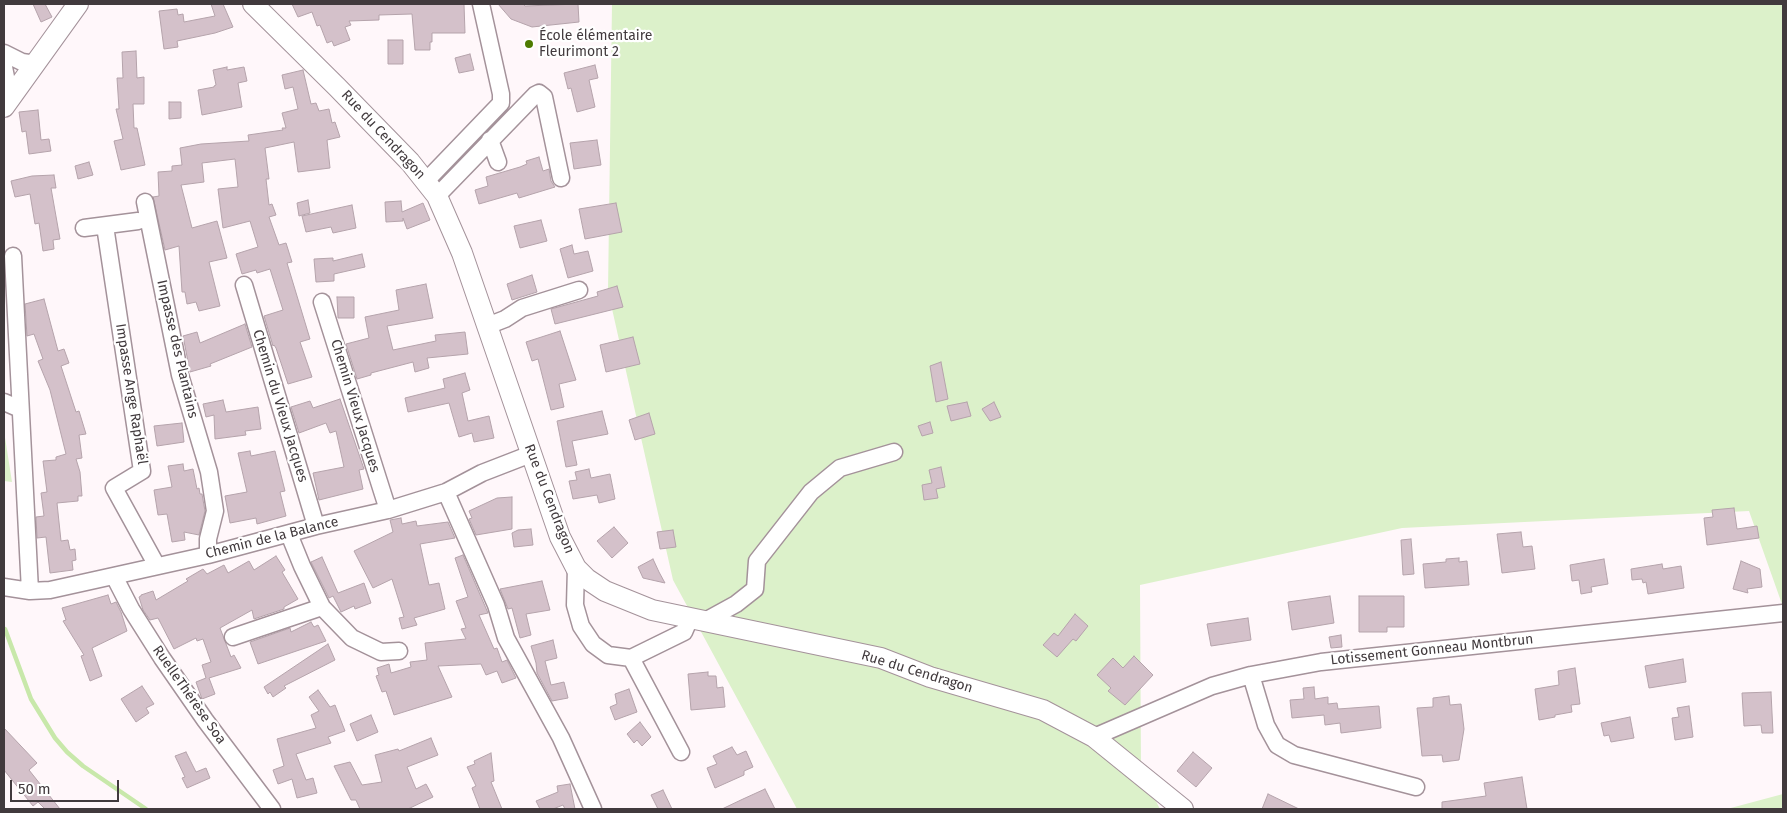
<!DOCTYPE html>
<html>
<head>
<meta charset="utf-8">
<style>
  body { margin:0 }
  #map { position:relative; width:1787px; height:813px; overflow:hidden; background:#fff7fa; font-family:"Fira Sans",sans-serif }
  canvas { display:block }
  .frame { position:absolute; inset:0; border:5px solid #413a3d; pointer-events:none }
  .scale { position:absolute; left:10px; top:780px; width:109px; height:22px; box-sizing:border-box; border:2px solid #413a3d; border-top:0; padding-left:6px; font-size:15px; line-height:18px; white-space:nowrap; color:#413a3d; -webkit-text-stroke:4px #fff; paint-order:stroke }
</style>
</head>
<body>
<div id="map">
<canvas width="1787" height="813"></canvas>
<div class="frame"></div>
<div class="scale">50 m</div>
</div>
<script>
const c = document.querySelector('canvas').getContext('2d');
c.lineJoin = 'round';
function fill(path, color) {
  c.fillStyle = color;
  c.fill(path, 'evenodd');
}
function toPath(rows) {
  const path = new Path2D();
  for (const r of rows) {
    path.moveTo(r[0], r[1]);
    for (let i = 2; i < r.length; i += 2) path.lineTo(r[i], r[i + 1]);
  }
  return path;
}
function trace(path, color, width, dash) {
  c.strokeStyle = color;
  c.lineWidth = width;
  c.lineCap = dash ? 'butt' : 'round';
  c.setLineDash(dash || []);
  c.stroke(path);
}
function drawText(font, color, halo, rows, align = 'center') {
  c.font = font + ' "Fira Sans",sans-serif';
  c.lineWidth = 4.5;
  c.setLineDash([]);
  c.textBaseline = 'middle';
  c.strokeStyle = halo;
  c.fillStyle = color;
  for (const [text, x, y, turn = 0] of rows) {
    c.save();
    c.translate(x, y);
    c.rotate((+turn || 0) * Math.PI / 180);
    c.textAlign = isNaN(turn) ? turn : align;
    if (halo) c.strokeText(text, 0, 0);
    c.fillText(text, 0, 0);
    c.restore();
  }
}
const green = toPath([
  [612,4,1783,4,1783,607,1749,511,1402,528,1140,585,1141,772,1160,809,797,809,673,580,608,291],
  [4,431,12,482,4,481],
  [1783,794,1783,809,1727,809]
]);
const stream = toPath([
  [5,629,31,699,55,738,67,752,83,766,146,809]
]);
const building = toPath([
  [33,4,45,4,52,17,41,22,33,4],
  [211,4,223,4,233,27,215,33,177,41,178,47,164,49,159,11,177,9,178,15,183,14,184,22,215,16,211,4],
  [292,4,464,4,465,33,432,33,432,42,430,42,430,50,415,50,412,14,379,15,379,20,349,21,351,25,345,27,350,40,334,46,332,41,327,43,320,25,317,26,312,12,298,17,292,4],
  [498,4,523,4,525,6,578,4,579,22,532,27,511,19,498,4],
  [388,40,403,40,403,64,388,64,388,40],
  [136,51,137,78,144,77,144,104,133,104,134,128,137,128,145,165,121,170,114,141,123,139,116,109,119,109,117,78,123,78,122,52,136,51],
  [470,54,474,70,459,73,455,58,470,54],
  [595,65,598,78,589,80,595,107,577,112,571,88,568,89,564,73,595,65],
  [227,67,227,70,244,67,247,81,238,83,242,107,202,115,198,90,214,87,214,86,216,85,213,70,227,67],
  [303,70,311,104,316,103,319,111,329,109,332,123,335,122,340,137,327,140,330,168,298,172,294,142,265,148,269,179,266,179,269,205,272,204,276,215,269,217,279,245,286,243,292,262,287,263,310,339,300,342,312,377,288,384,276,348,274,345,273,346,264,316,283,310,270,269,257,273,256,270,242,274,236,254,258,247,250,221,223,228,218,189,238,187,235,159,202,163,204,182,181,185,192,228,217,221,227,258,209,262,220,306,199,311,196,302,187,304,185,292,182,292,179,246,165,250,153,197,159,196,158,172,172,171,172,166,182,165,180,148,201,144,249,141,248,135,283,130,282,128,286,128,282,113,298,109,293,87,285,89,282,75,303,70],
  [169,102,181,102,181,118,169,119,169,102],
  [38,110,41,140,49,139,51,151,29,154,26,131,22,132,19,112,38,110],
  [597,140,601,165,574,169,570,143,597,140],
  [539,157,543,171,549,169,551,181,555,187,519,198,517,193,479,204,475,190,488,186,486,177,520,167,527,164,526,161,539,157],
  [89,162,93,175,78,179,75,166,89,162],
  [54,175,56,188,51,188,60,239,53,240,54,249,43,251,39,223,35,224,30,194,15,197,11,181,32,176,54,175],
  [308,200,310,213,299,216,297,203,308,200],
  [401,201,402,212,423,203,430,220,407,229,403,218,403,221,386,222,385,202,401,201],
  [616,203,622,232,585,239,579,209,616,203],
  [352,205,356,228,333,233,331,227,306,232,302,216,352,205],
  [541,220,547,241,520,248,514,226,541,220],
  [572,245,574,254,588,251,593,271,568,278,560,249,572,245],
  [362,254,365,267,334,274,334,281,316,282,314,259,333,258,333,261,362,254],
  [532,275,537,292,512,300,507,284,532,275],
  [426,284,433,318,387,326,393,350,436,341,435,335,465,332,468,354,427,358,429,368,415,372,413,362,371,373,371,375,357,379,346,344,369,338,365,317,399,310,396,290,426,284],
  [617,286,623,307,555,324,551,309,598,296,597,292,617,286],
  [337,297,354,297,354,318,338,318,337,297],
  [44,299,58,351,64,349,69,363,61,366,76,412,79,411,86,434,79,435,82,458,76,459,80,472,82,496,78,496,78,501,57,503,61,541,68,540,70,550,75,549,76,560,72,561,73,570,50,573,46,537,37,538,36,517,44,516,41,493,47,492,43,461,56,460,56,457,66,454,50,390,38,361,43,359,34,334,27,336,25,304,44,299],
  [245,324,252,347,210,364,211,366,190,372,183,336,197,332,200,343,245,324],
  [560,331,576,380,559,384,564,407,551,410,538,359,532,361,526,342,560,331],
  [633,337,640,364,606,372,600,345,633,337],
  [941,362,948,399,936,402,930,366,941,362],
  [465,373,470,390,462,393,468,421,489,416,494,438,474,442,472,433,459,437,449,403,408,412,405,398,445,388,443,379,465,373],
  [340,399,364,469,359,470,363,489,319,500,313,473,344,467,336,431,330,433,326,423,299,433,291,407,310,401,313,408,340,399],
  [223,400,226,412,258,407,261,429,245,431,246,435,215,439,214,415,206,417,203,404,223,400],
  [967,402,971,416,951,421,947,406,967,402],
  [994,402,1001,417,990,421,982,409,994,402],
  [602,411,608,434,572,441,577,465,566,467,557,421,602,411],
  [649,413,655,434,635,440,629,420,649,413],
  [930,422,933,433,922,436,918,426,930,422],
  [182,423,184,442,157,446,154,426,182,423],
  [250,451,251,456,275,451,285,491,280,492,286,516,257,524,256,518,230,523,225,496,247,492,238,453,250,451],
  [183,464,184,471,193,469,197,489,199,488,200,494,202,494,205,511,199,535,184,532,185,540,172,542,167,514,158,515,154,490,172,487,168,466,183,464],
  [941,467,945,487,936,489,938,498,924,500,922,485,932,483,929,470,941,467],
  [589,469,591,478,610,474,615,499,599,503,597,495,573,499,569,481,577,480,575,472,589,469],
  [512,497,512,529,476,535,469,519,472,518,469,511,497,498,512,497],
  [1734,508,1737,529,1757,526,1759,538,1707,545,1704,518,1713,517,1712,510,1734,508],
  [401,518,402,524,416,521,417,526,448,522,455,538,420,544,429,585,439,583,445,609,414,618,417,625,402,629,399,618,404,617,392,579,373,588,354,551,393,532,390,520,401,518],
  [614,527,628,543,612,558,597,541,614,527],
  [531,529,533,545,514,547,512,533,518,530,531,529],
  [673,530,676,547,660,549,657,532,673,530],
  [1521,532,1523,547,1532,546,1535,569,1502,573,1497,534,1521,532],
  [1411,539,1414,574,1403,575,1401,540,1411,539],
  [463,555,488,613,479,615,494,649,497,648,502,662,507,660,516,678,502,683,497,671,486,675,481,664,438,666,452,697,394,715,386,691,382,692,376,676,379,675,377,668,389,664,391,673,411,667,410,662,427,660,425,643,466,639,461,629,466,628,456,601,468,597,455,558,463,555],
  [276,556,285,570,282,572,298,599,284,607,284,609,254,619,252,610,220,628,231,657,234,655,241,668,209,678,215,694,202,699,196,682,206,678,202,665,211,662,203,639,197,641,196,638,174,649,158,618,150,620,143,610,139,597,141,596,141,595,153,591,156,600,188,581,186,579,203,569,207,574,224,565,228,573,249,561,254,570,276,556],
  [322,557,338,593,364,583,371,603,355,609,354,606,341,612,333,596,329,598,311,562,322,557],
  [1459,558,1459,562,1467,561,1469,585,1425,588,1423,564,1446,562,1446,559,1459,558],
  [653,559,659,572,665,583,643,578,638,567,653,559],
  [1604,559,1608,584,1591,587,1592,592,1581,594,1579,580,1572,581,1570,565,1604,559],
  [1741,561,1760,569,1762,587,1747,589,1748,593,1733,589,1741,561],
  [1662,564,1663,569,1681,566,1684,588,1648,594,1646,582,1643,583,1642,579,1632,580,1631,569,1662,564],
  [542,581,550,610,526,614,531,635,520,638,512,608,508,609,500,589,542,581],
  [108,595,111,604,116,602,121,612,127,631,92,648,102,676,90,681,81,656,84,655,63,621,66,620,62,608,108,595],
  [1330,596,1334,623,1292,630,1288,602,1330,596],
  [1359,596,1404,596,1404,627,1387,627,1387,632,1359,632,1359,596],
  [1075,614,1088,626,1076,641,1073,639,1057,657,1043,645,1054,633,1058,636,1075,614],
  [1248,618,1251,640,1211,646,1207,624,1248,618],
  [311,622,314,627,318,625,326,641,258,664,250,642,290,628,291,632,311,622],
  [1341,635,1342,647,1331,648,1329,637,1341,635],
  [553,640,557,658,545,661,551,685,564,682,568,698,552,701,537,673,536,663,531,646,553,640],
  [328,644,335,660,284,686,286,688,273,697,270,692,268,694,264,687,328,644],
  [1134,656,1153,675,1125,705,1108,691,1111,688,1097,675,1113,658,1123,668,1134,656],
  [1683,659,1686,682,1649,688,1645,666,1683,659],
  [1575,668,1580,704,1571,705,1572,712,1555,715,1555,717,1539,720,1535,689,1559,685,1558,671,1575,668],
  [708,672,708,676,716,676,717,688,723,687,725,707,691,710,688,674,708,672],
  [142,686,154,704,146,708,149,713,136,722,121,699,142,686],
  [1314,687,1315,699,1328,697,1328,704,1337,703,1338,709,1379,706,1381,728,1341,733,1340,723,1325,725,1324,715,1292,718,1290,700,1304,699,1303,688,1314,687],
  [629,689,637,712,615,720,610,707,617,704,615,694,629,689],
  [318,690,330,707,335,705,345,731,328,737,331,743,296,754,306,780,313,778,317,793,297,798,292,779,278,784,273,770,284,766,277,739,316,728,311,715,319,711,309,697,318,690],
  [1771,692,1773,733,1762,733,1761,725,1744,726,1742,693,1771,692],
  [1449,696,1450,705,1461,704,1464,729,1459,760,1443,762,1442,755,1422,756,1417,708,1433,707,1433,698,1449,696],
  [1689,706,1693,737,1675,740,1672,718,1679,717,1677,708,1689,706],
  [371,715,378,732,357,741,350,724,371,715],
  [1630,717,1634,738,1611,742,1609,735,1604,736,1601,723,1630,717],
  [640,722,651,737,642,746,637,740,634,743,627,734,640,722],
  [4,728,37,763,29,770,60,809,45,809,38,802,33,806,4,770,4,728],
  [431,738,438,755,407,767,416,789,426,784,433,797,408,809,360,809,356,800,351,800,334,766,350,762,362,785,382,782,375,755,398,749,399,751,431,738],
  [732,747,737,755,746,751,753,767,744,771,744,775,715,788,707,768,717,764,713,756,732,747],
  [186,752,196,772,206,768,210,778,187,788,182,778,185,777,175,756,186,752],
  [1193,752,1212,768,1196,787,1177,771,1193,752],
  [491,753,494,781,491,782,502,809,480,809,472,788,476,786,467,767,475,764,474,761,491,753],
  [1522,777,1527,809,1442,809,1442,802,1486,796,1484,783,1522,777],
  [570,784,575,809,565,809,563,805,553,809,540,809,536,801,558,792,557,786,570,784],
  [765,789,775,809,722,809,743,799,765,789],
  [663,790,672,809,658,809,651,795,663,790],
  [1268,794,1299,809,1262,809,1268,794]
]);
const minor = toPath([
  [4,53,22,62,36,64],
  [4,67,7,82,6,103],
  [490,140,498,162],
  [426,181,501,103,501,94,481,4],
  [437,196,535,95,539,93,544,97,561,178],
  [145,202,180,375,209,472,215,511,208,539,208,555],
  [105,226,142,471,114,488,157,566],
  [84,228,138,221],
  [13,256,30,591],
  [244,285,316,526],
  [322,302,388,510],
  [487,326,505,319,522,308,579,290],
  [4,402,20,409],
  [446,492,496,605,506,638,561,738,593,809],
  [289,534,302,566,322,607,352,638,381,652,399,651],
  [576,568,575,605,581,626,593,644,608,655,631,658,684,632,690,618],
  [114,576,131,609,162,658,205,720,272,809],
  [4,587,30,591,50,590,208,555,316,526,388,510,446,492,482,473,531,454],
  [705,621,736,604,755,589,757,561,811,492,840,468,894,452],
  [233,637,322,607],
  [631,658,681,752],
  [1251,675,1266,725,1277,745,1294,755,1416,787],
  [1094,737,1212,686,1251,675,1321,662,1783,613]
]);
const major = toPath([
  [253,4,337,87,410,162,437,196,462,253,560,537,576,568,587,579,605,591,652,610,881,658,930,677,1043,710,1094,737,1183,809],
  [4,107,78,4]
]);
const markers = [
  [529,44,5,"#4e7b00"]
];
const poiNames = [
  ["École élémentaire",539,36],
  ["Fleurimont 2",539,52]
];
const streetNames = [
  ["Rue du Cendragon",383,135,47],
  ["Impasse des Plantains",177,349,77],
  ["Impasse Ange Raphaël",131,394,81],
  ["Chemin du Vieux Jacques",280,406,73],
  ["Chemin Vieux Jacques",355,406,73],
  ["Rue du Cendragon",549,499,69],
  ["Chemin de la Balance",272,538,-14],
  ["Lotissement Gonneau Montbrun",1432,650,-6],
  ["Rue du Cendragon",917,672,17],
  ["RuelleThérèse Soa",189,695,55]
];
fill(green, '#dcf1ca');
trace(stream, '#c8e8aa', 4.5);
fill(building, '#d4c1ca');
trace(building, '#b5a3ab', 1);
trace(minor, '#a4929a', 19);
trace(major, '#a4929a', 22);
trace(minor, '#fff', 16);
trace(major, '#fff', 20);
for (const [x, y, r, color] of markers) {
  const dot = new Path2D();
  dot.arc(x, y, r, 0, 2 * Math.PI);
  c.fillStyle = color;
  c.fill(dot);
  trace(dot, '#fff', 2);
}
drawText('14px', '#413a3d', '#fff', poiNames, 'left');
drawText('14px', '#413a3d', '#fff', streetNames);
</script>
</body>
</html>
